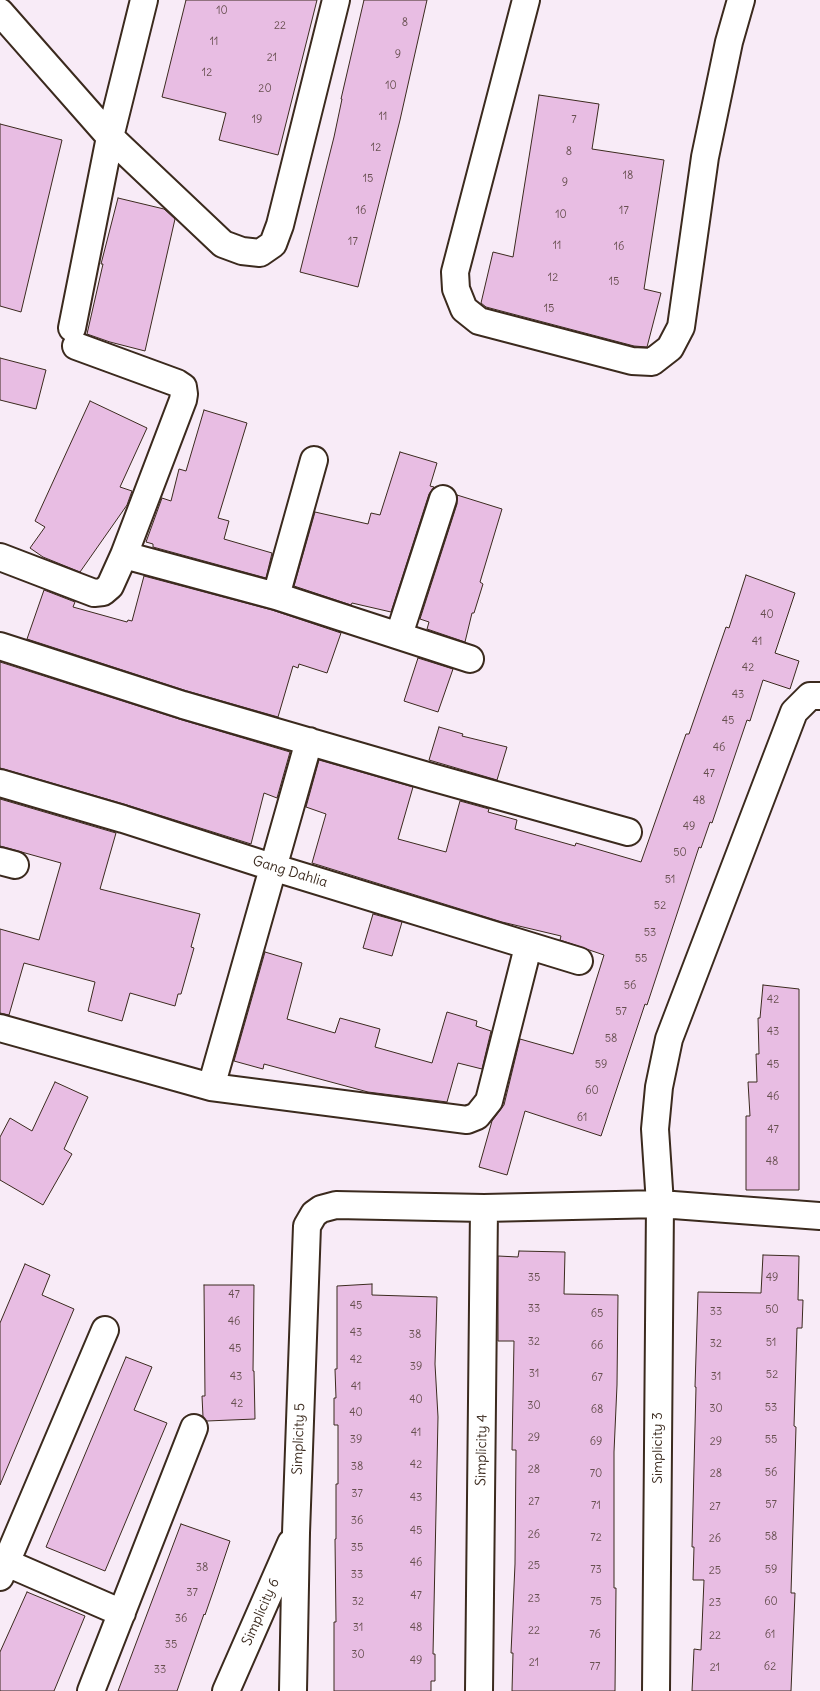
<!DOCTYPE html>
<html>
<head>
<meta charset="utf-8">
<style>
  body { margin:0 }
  canvas { display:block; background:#f8ebf7 }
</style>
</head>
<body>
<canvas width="820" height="1691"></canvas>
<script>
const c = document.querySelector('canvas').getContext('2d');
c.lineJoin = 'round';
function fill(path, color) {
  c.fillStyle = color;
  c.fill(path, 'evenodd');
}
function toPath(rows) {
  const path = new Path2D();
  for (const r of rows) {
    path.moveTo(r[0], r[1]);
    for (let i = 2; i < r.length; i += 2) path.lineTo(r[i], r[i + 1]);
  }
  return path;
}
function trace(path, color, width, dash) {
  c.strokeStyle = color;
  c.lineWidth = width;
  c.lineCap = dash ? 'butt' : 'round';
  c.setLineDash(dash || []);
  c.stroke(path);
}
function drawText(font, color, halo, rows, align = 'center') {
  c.font = font + ' Delius,sans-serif';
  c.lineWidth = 4;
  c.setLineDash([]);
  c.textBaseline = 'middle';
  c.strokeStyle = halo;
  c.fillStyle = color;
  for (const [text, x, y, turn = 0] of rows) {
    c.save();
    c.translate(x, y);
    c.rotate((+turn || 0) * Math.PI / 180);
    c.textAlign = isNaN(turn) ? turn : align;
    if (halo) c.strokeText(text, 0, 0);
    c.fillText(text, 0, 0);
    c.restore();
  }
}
const building = toPath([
  [186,0,317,0,278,155,219,140,226,113,162,97,186,0],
  [364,0,427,0,400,120,358,287,300,272,334,137,342,99,341,99,364,0],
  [539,95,599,104,592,149,664,160,644,289,661,293,647,347,634,346,486,307,481,303,493,252,513,257,539,95],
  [0,124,62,140,21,312,0,306,0,124],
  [118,198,164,209,175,219,145,351,110,342,87,334,103,264,101,264,118,198],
  [0,358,46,370,36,409,0,400,0,358],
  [90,401,147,428,120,487,132,491,127,505,80,572,43,557,30,548,45,527,35,521,90,401],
  [204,410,247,423,218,518,229,521,224,539,272,553,266,578,153,547,153,544,146,542,162,498,171,501,179,469,186,471,204,410],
  [400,452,437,463,430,486,434,487,429,494,391,612,352,603,351,605,294,586,315,512,368,524,371,513,380,515,400,452],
  [457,495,502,509,480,582,483,584,474,613,472,613,465,642,427,629,429,622,420,619,457,504,457,495],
  [746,575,795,593,775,653,799,661,790,689,763,680,750,721,747,720,712,823,710,822,701,848,699,847,647,1005,645,1004,601,1136,525,1111,507,1175,479,1167,492,1121,504,1105,520,1039,573,1054,604,955,560,940,561,936,502,922,312,863,326,814,306,807,319,760,413,787,398,839,446,852,460,801,489,809,488,812,517,820,515,829,575,846,576,843,641,862,686,734,689,734,726,627,729,628,746,575],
  [144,576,272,610,341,633,327,673,299,664,298,668,293,666,278,717,187,691,27,639,44,590,75,602,73,607,127,622,128,620,132,621,144,576],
  [418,658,453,669,438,712,404,701,418,658],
  [0,662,179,719,290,752,277,798,264,793,251,844,127,805,0,768,0,662],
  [439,727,463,734,462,736,507,747,497,780,429,760,439,727],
  [0,799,116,833,100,889,200,914,191,947,194,948,181,994,178,994,175,1006,130,993,122,1021,88,1011,95,982,24,963,9,1015,0,1013,0,929,39,940,61,863,0,846,0,799],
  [373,914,402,922,392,956,363,948,373,914],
  [265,952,302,963,287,1019,335,1033,340,1018,380,1029,375,1047,432,1063,447,1012,477,1021,476,1026,491,1031,482,1069,458,1063,447,1102,368,1092,264,1064,263,1069,234,1061,265,952],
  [763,985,799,989,799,1190,746,1190,746,1116,750,1116,748,1082,757,1082,756,1054,759,1054,758,1018,760,1018,763,985],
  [55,1082,88,1097,64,1149,72,1154,43,1205,0,1180,0,1137,10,1118,32,1131,55,1082],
  [519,1251,565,1252,564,1294,618,1295,617,1385,614,1452,614,1588,616,1588,615,1691,512,1691,513,1653,511,1653,515,1564,516,1450,512,1450,514,1341,498,1341,498,1256,518,1257,519,1251],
  [763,1255,799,1256,798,1300,803,1300,802,1328,797,1328,794,1426,796,1427,791,1593,795,1593,791,1691,692,1691,694,1649,701,1650,704,1580,693,1580,694,1547,692,1547,696,1387,695,1387,698,1292,761,1293,763,1255],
  [25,1264,50,1275,42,1295,74,1309,0,1485,0,1323,25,1264],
  [372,1284,372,1295,437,1297,435,1364,438,1417,433,1654,435,1654,435,1681,431,1681,431,1691,334,1691,334,1622,336,1622,335,1539,336,1539,336,1484,338,1484,338,1425,334,1425,334,1398,336,1398,335,1369,337,1369,337,1286,372,1284],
  [204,1285,254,1285,253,1371,254,1371,255,1419,207,1421,203,1417,202,1396,205,1396,204,1285],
  [126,1357,152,1367,134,1410,167,1423,105,1571,46,1547,126,1357],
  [181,1524,230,1541,214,1589,205,1615,204,1614,177,1691,118,1691,181,1524],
  [27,1592,85,1616,54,1691,0,1691,0,1652,27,1592]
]);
const street = toPath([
  [526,0,455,272,456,289,464,309,479,321,632,361,652,362,670,348,681,327,705,157,729,42,741,0],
  [0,12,110,137,223,244,242,251,260,253,273,244,280,225,336,0],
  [72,328,110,137,144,0],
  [124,555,276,596,470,659],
  [0,557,94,593,103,592,110,586,124,555,183,400,184,394,183,387,177,383,76,346],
  [276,596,314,460],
  [399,635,443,499],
  [0,646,183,705,431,777,628,832],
  [0,783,123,819,272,867,579,961],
  [0,861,15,865],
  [0,1028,211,1087,467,1120,477,1116,489,1101,528,947],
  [211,1087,309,741],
  [0,1560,122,1613],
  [0,1577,105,1330],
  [91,1691,194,1428],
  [226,1691,291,1543],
  [293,1691,296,1533,307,1226,314,1214,321,1209,336,1205,484,1208,660,1204,820,1216],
  [479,1691,484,1208],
  [656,1691,660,1204,655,1129,659,1087,669,1039,794,712,810,696,820,696]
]);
const numberNames = [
  ["10",222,11],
  ["8",405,23],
  ["22",280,26],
  ["11",214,42],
  ["9",398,55],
  ["21",272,58],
  ["12",207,73],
  ["10",391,86],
  ["20",265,89],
  ["11",383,117],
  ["19",257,120],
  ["7",574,120],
  ["12",376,148],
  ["8",569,152],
  ["18",628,176],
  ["15",368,179],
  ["9",565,183],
  ["16",361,211],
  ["17",624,211],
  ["10",561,215],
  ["17",353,242],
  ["11",557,246],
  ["16",619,247],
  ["12",553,278],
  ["15",614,282],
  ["15",549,309],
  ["40",767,615],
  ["41",757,642],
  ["42",748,668],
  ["43",738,695],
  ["45",728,721],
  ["46",719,748],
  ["47",709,774],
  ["48",699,801],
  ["49",689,827],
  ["50",680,853],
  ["51",670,880],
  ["52",660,906],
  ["53",650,933],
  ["55",641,959],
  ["56",630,986],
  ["42",773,1000],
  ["57",621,1012],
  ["43",773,1032],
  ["58",611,1039],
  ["59",601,1065],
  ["45",773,1065],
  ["60",592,1091],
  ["46",773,1097],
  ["61",582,1118],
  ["47",773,1130],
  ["48",772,1162],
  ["35",534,1278],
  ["49",772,1278],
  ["47",234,1295],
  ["45",356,1306],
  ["33",534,1309],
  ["50",772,1310],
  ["33",716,1312],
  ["65",597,1314],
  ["46",234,1322],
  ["43",356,1333],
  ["38",415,1335],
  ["32",534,1342],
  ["51",771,1343],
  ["32",716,1344],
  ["66",597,1346],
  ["45",235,1349],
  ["42",356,1360],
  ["39",416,1367],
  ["31",534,1374],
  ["52",772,1375],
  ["43",236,1377],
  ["31",716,1377],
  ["67",597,1378],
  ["41",356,1387],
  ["40",416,1400],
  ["42",237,1404],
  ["30",534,1406],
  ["53",771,1408],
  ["30",716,1409],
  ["68",597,1410],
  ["40",356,1413],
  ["41",416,1433],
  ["29",534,1438],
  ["39",356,1440],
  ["55",771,1440],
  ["69",596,1442],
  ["29",716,1442],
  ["42",416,1465],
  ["38",357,1467],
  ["28",534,1470],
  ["56",771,1473],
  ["70",596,1474],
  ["28",716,1474],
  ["37",357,1494],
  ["43",416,1498],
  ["27",534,1502],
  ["57",771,1505],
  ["71",596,1506],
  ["27",715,1507],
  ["36",357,1521],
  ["45",416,1531],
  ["26",534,1535],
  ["58",771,1537],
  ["72",596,1538],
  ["26",715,1539],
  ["35",357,1548],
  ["46",416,1563],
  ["25",534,1566],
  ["38",202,1568],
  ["73",596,1570],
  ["59",771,1570],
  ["25",715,1571],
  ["33",357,1575],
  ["37",192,1593],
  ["47",416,1596],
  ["23",534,1599],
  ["32",358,1602],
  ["75",596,1602],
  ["60",771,1602],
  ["23",715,1603],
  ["36",181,1619],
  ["31",358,1628],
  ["48",416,1628],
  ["22",534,1631],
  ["76",595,1635],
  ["61",770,1635],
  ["22",715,1636],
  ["35",171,1645],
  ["30",358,1655],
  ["49",416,1661],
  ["21",534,1663],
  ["77",595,1667],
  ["62",770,1667],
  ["21",715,1668],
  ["33",160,1670]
];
const streetNames = [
  ["Gang Dahlia",290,872,17],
  ["Simplicity 5",299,1439,-88],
  ["Simplicity 3",658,1448,-90],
  ["Simplicity 4",482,1450,-89],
  ["Simplicity 6",261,1612,-66]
];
fill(building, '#e8bde3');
trace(building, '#3b2a1e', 1);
trace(street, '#3b2a1e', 30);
trace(street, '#fff', 26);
drawText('11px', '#664f4f', null, numberNames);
drawText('14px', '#3b2a1e', '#fff', streetNames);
</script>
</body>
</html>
